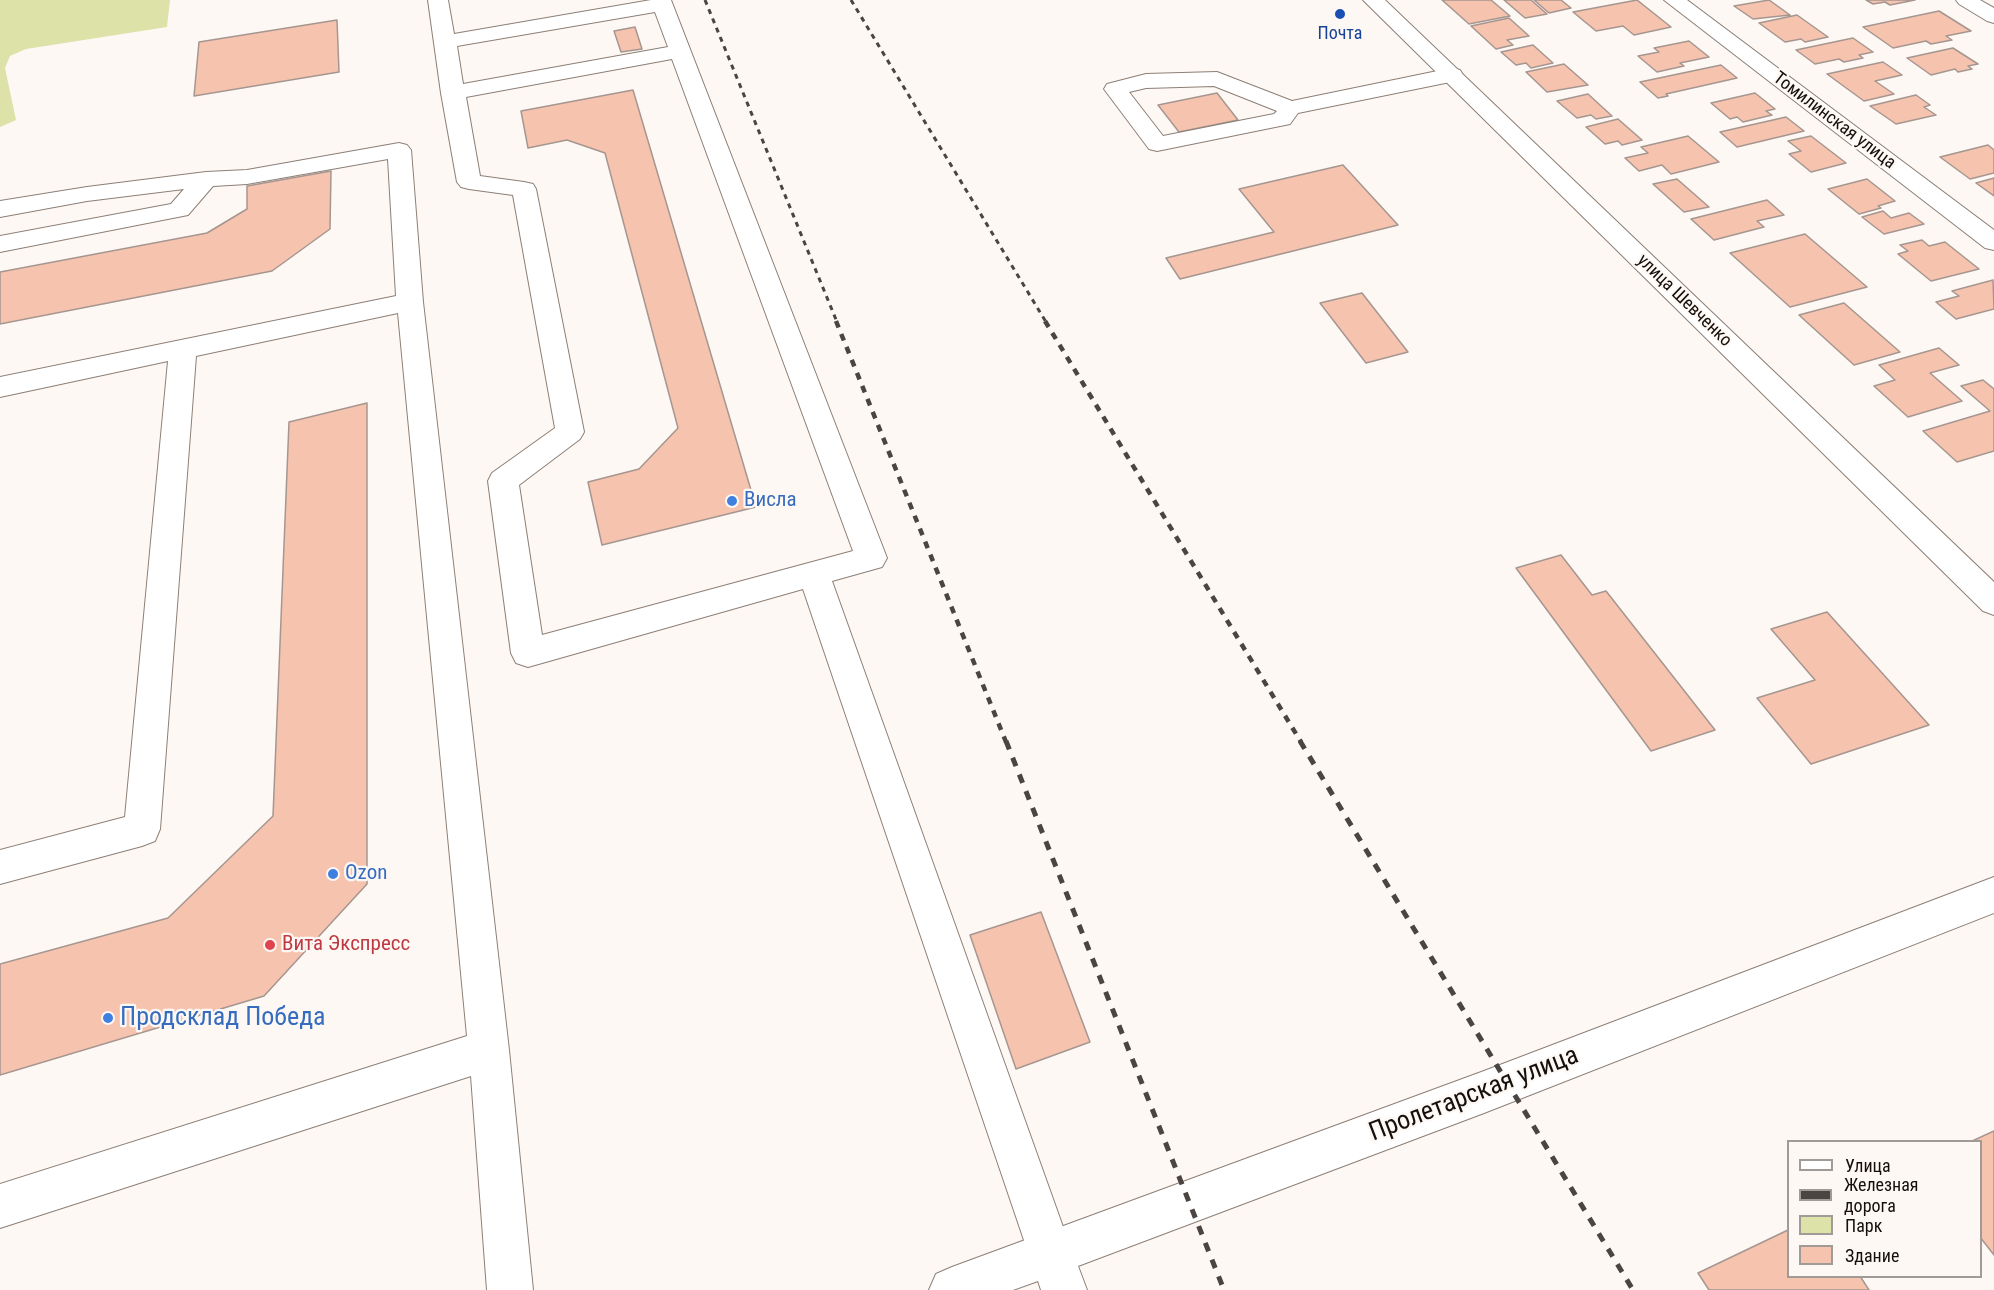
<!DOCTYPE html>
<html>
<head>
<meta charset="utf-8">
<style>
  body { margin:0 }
  #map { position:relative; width:1994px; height:1290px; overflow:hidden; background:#fef8f4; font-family:"Roboto Condensed",sans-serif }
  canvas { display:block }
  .legend { position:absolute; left:1787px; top:1140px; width:195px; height:138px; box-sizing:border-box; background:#fef8f4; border:2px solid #a09b97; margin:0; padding:8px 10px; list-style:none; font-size:18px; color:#140f0c }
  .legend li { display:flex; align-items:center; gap:12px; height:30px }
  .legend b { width:30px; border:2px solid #a09b97 }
</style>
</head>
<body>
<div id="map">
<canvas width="1994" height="1290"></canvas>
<ul class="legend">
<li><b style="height:8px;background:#fff"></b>Улица</li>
<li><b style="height:8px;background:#4a4542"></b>Железная дорога</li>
<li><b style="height:16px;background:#dde2a8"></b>Парк</li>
<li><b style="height:16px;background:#f6c3af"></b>Здание</li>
</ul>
</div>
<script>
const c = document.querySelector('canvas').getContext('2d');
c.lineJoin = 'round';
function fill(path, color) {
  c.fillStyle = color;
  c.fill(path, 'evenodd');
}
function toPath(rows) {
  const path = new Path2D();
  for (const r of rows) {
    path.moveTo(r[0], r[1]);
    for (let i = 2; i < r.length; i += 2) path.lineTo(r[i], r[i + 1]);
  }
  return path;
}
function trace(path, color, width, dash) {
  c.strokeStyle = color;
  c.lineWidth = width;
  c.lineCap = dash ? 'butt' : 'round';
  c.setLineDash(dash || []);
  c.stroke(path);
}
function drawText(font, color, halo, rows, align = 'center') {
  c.font = font + ' "Roboto Condensed",sans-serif';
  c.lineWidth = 4.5;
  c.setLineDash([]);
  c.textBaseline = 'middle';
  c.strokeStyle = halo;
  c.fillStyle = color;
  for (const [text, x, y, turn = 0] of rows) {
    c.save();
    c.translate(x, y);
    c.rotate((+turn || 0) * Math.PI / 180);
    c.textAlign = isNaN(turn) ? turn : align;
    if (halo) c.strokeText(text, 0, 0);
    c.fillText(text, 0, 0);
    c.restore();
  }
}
const green = toPath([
  [0,0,170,0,167,27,26,49,10,56,5,68,16,120,0,127]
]);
const building = toPath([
  [1442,0,1491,0,1510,16,1469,24,1442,0],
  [1504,0,1531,0,1547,14,1525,18,1504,0],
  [1534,0,1561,0,1571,8,1549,13,1534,0],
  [1637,0,1671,27,1634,35,1623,26,1596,31,1573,12,1637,0],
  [1769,0,1790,15,1753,19,1734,6,1769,0],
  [1866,0,1915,0,1890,5,1885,2,1873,4,1866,0],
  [1939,11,1971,31,1946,36,1952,40,1931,44,1926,41,1893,48,1863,27,1939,11],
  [1797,15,1828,37,1805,42,1801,39,1785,42,1759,23,1797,15],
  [1509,18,1529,36,1507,40,1513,45,1496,49,1471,26,1509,18],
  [337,20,339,72,194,96,199,42,337,20],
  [635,27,642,49,621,52,614,31,635,27],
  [1853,38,1873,52,1859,55,1863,58,1844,62,1839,59,1815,64,1796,50,1853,38],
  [1689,41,1709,57,1680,63,1684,66,1657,72,1638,56,1659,52,1654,48,1689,41],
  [1533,45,1553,63,1531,68,1526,63,1516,65,1501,52,1533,45],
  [1953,48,1978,64,1968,66,1972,69,1958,72,1955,69,1931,75,1907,58,1953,48],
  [1883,62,1902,75,1875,81,1894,94,1864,101,1827,74,1883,62],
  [1564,64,1588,85,1547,92,1526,72,1564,64],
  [1721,65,1737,78,1666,94,1668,96,1658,98,1640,82,1721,65],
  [633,90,756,507,602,545,588,482,639,469,678,428,605,153,567,140,528,148,521,111,633,90],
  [1217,93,1238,120,1179,132,1158,105,1217,93],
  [1755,93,1775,109,1766,111,1772,115,1743,122,1737,117,1730,119,1711,103,1755,93],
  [1588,94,1612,116,1596,119,1591,115,1577,118,1557,101,1588,94],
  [1916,95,1930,105,1924,107,1936,115,1896,124,1870,106,1916,95],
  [1786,117,1804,131,1737,147,1720,132,1786,117],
  [1618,119,1642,140,1622,145,1618,141,1605,144,1586,127,1618,119],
  [1688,136,1719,162,1671,174,1662,165,1639,171,1625,158,1648,153,1641,147,1688,136],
  [1811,136,1846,163,1811,172,1789,154,1801,151,1788,141,1811,136],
  [1988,145,1994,150,1994,173,1970,179,1940,157,1988,145],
  [1343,165,1398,225,1180,279,1166,258,1274,232,1239,189,1343,165],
  [331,171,330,229,272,271,0,324,0,272,207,233,247,209,247,186,331,171],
  [1994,178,1994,196,1976,183,1994,178],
  [1677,179,1709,207,1684,212,1653,184,1677,179],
  [1867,179,1895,201,1878,206,1881,208,1859,214,1828,189,1867,179],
  [1767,200,1784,215,1757,221,1764,227,1714,240,1691,219,1767,200],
  [1883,211,1891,218,1909,213,1924,224,1884,234,1862,217,1883,211],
  [1805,234,1867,287,1790,307,1730,253,1805,234],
  [1922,240,1929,246,1945,242,1979,269,1931,281,1898,254,1908,251,1900,245,1922,240],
  [1993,280,1994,309,1956,319,1936,302,1959,296,1952,291,1993,280],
  [1362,293,1408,352,1366,363,1320,303,1362,293],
  [1844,303,1900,352,1854,365,1799,315,1844,303],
  [1939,348,1959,365,1930,373,1962,401,1908,417,1874,386,1895,380,1879,365,1939,348],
  [1983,380,1994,389,1994,451,1957,462,1923,431,1990,411,1961,386,1983,380],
  [367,403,367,884,264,996,0,1075,0,964,168,918,273,816,289,422,367,403],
  [1561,555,1592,595,1606,591,1715,730,1651,751,1516,568,1561,555],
  [1827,612,1929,725,1811,764,1757,698,1815,680,1771,629,1827,612],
  [1041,912,1090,1042,1016,1069,970,935,1041,912],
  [1994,1131,1994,1255,1980,1237,1980,1142,1970,1142,1994,1131],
  [1788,1230,1788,1276,1860,1276,1869,1290,1709,1290,1698,1273,1788,1230]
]);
const minor = toPath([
  [428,0,448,0,454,34,651,0,671,0,887,558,882,567,832,581,1072,1252,1066,1268,1050,1274,1034,1268,1028,1252,803,589,528,667,516,663,511,653,488,481,492,473,555,428,513,195,469,189,461,187,457,182,441,93,428,0],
  [655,12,668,47,463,84,457,46,655,12],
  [672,59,853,551,542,635,519,485,580,439,584,432,536,189,533,184,524,182,480,176,466,97,672,59],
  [1664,0,1687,0,1994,230,1994,250,1985,248,1664,0],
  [1956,0,1980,0,1994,8,1994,23,1987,21,1959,4,1956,0],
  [1452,68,1460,70,1463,75,1460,80,1298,113,1290,124,1157,151,1149,149,1104,89,1107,84,1146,74,1217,72,1292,101,1452,68],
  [1214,86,1277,111,1274,114,1163,136,1129,92,1146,88,1214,86],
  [399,143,407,145,411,150,423,302,509,1050,533,1290,487,1290,471,1076,0,1228,0,1184,467,1036,398,313,196,356,160,829,155,841,142,846,0,884,0,850,125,817,168,361,0,397,0,377,396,296,388,159,247,184,213,186,188,215,0,252,0,236,171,204,184,189,87,201,0,217,0,201,87,187,206,172,247,170,399,143]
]);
const major = toPath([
  [1363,0,1385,0,1994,582,1994,615,1983,611,1363,0],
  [1994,877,1994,913,1484,1113,1078,1266,1087,1290,1041,1290,1038,1281,1013,1290,929,1290,936,1274,952,1267,1484,1071,1994,877]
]);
const railFar2 = toPath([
  [705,0,837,322],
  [851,0,1046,322]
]);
const railFar1 = toPath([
  [836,321,1006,742],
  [1045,321,1301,742]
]);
const rail = toPath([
  [1006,741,1224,1290],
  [1300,741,1633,1290]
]);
const markers = [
  [1340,14,6,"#1a4fb4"],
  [732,501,6,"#3f7fe0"],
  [333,874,6,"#3f7fe0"],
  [270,945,6,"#e0444e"],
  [108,1018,6,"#3f7fe0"]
];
const farTransitnames = [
  ["Почта",1340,34]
];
const farStreetnames = [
  ["Томилинская улица",1834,121,37],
  ["улица Шевченко",1684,301,44]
];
const shopNames = [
  ["Висла",744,501],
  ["Ozon",345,874]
];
const healthNames = [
  ["Вита Экспресс",282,945]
];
const nearShopnames = [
  ["Продсклад Победа",120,1018]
];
const nearStreetnames = [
  ["Пролетарская улица",1474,1095,-21]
];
fill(green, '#dde2a8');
fill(building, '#f6c3af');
trace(building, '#a69690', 1.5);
trace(minor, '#8c7f76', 2);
trace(major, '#8c7f76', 2);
fill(minor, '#fff');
fill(major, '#fff');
trace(railFar2, '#4a4542', 3, [5, 5]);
trace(railFar1, '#4a4542', 4.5, [7, 7]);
trace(rail, '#4a4542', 5, [9, 9]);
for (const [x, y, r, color] of markers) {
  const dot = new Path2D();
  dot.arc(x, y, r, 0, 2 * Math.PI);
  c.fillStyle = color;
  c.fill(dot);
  trace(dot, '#fef8f4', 2);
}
drawText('18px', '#164399', '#fef8f4', farTransitnames);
drawText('18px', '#140f0c', '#fef8f4', farStreetnames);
drawText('21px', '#366cbe', '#fef8f4', shopNames, 'left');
drawText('21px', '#be3a42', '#fef8f4', healthNames, 'left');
drawText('26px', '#366cbe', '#fef8f4', nearShopnames, 'left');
drawText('26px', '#140f0c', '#fef8f4', nearStreetnames);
</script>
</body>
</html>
